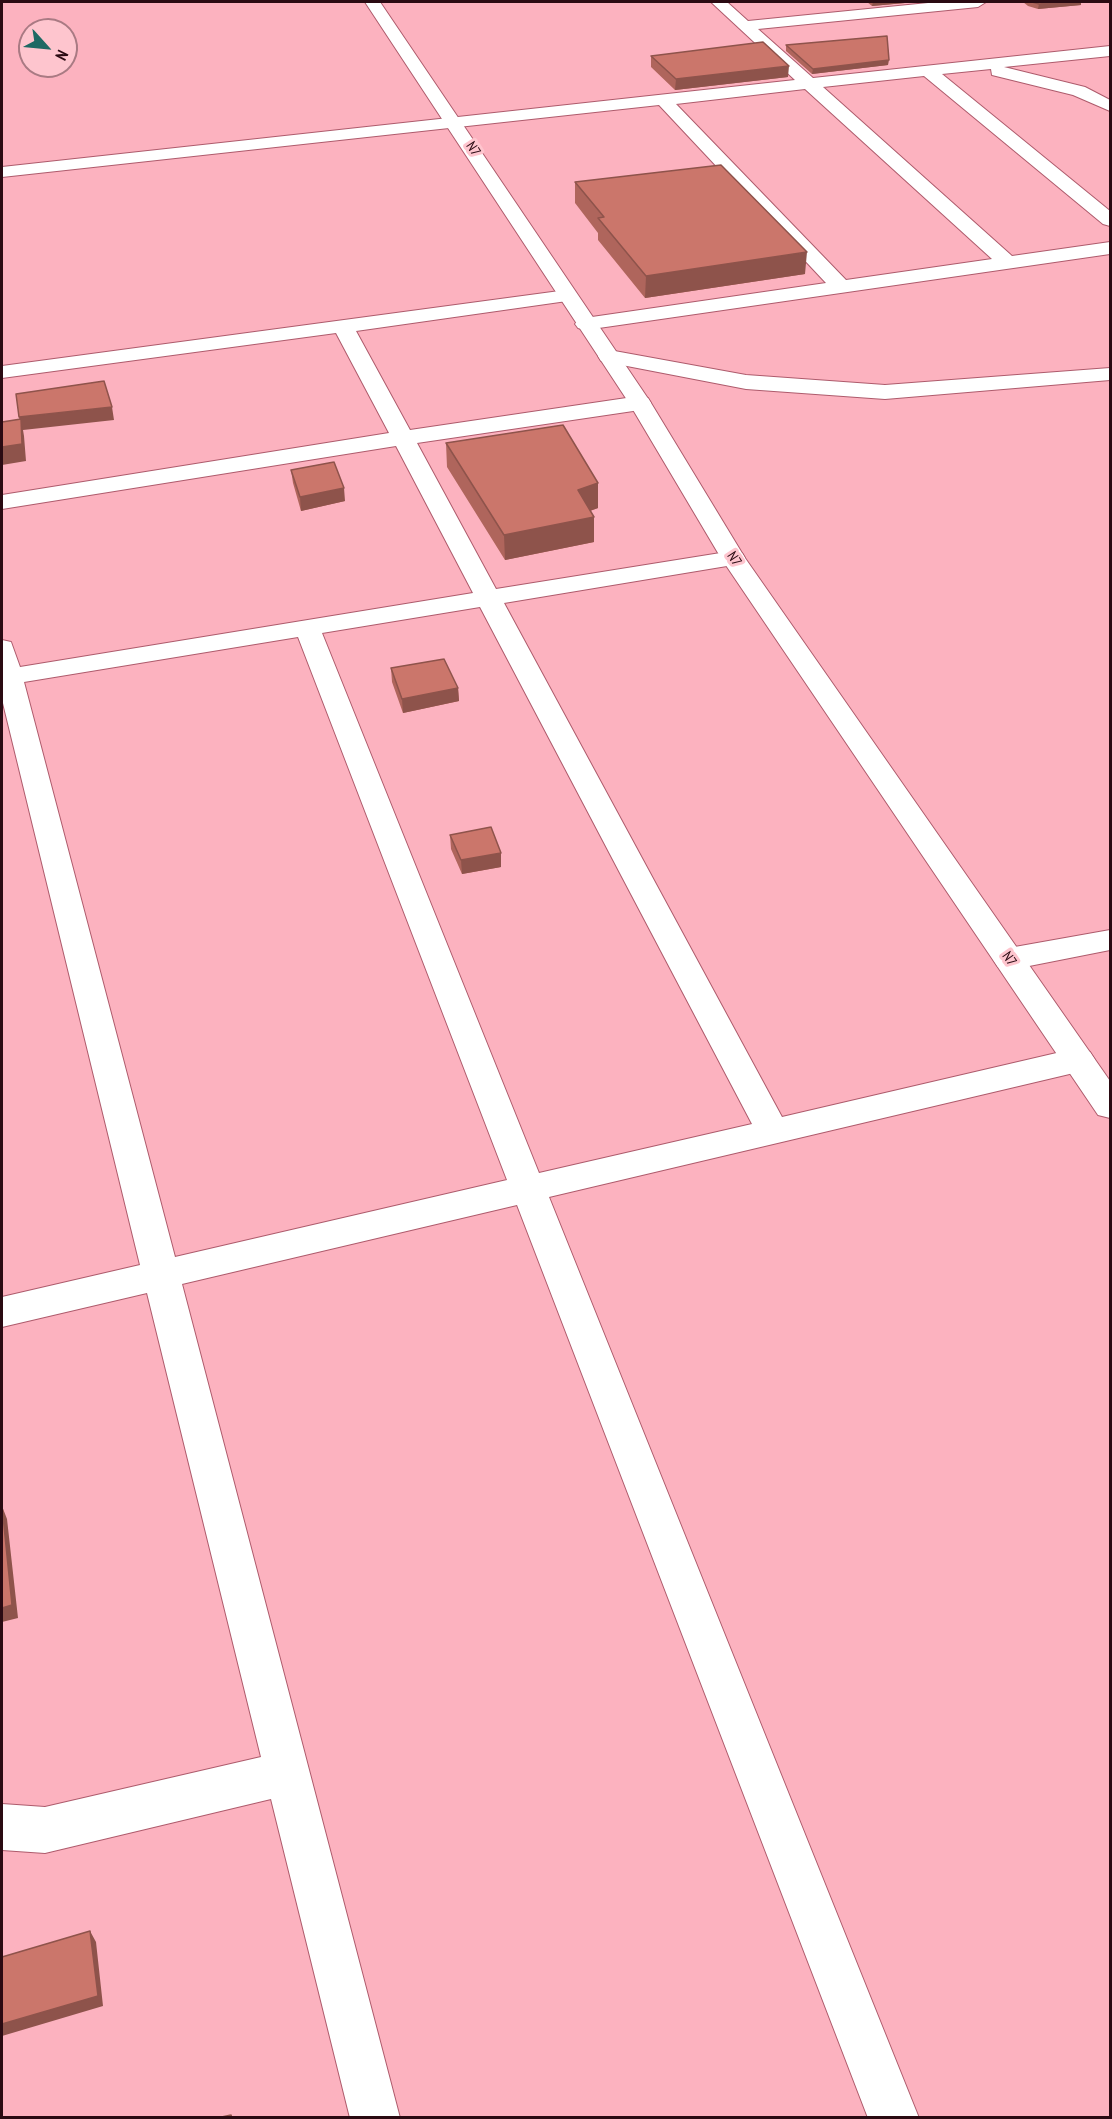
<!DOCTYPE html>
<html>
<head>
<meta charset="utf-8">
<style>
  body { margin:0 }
  #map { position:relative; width:1112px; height:2119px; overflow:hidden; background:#fcb2bf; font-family:"PT Sans Narrow",sans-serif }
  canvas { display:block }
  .frame { position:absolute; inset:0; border:3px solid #2a0a12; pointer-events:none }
  .north { position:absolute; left:18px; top:18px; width:60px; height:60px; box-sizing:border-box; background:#fec5ce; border:2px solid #a97a83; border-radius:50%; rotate:117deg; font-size:16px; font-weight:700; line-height:24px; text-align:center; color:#2a0a12 }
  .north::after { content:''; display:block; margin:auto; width:21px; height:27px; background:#1e6964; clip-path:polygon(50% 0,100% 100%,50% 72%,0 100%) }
</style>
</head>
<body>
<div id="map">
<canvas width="1112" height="2119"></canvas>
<div class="frame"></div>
<div class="north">N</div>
</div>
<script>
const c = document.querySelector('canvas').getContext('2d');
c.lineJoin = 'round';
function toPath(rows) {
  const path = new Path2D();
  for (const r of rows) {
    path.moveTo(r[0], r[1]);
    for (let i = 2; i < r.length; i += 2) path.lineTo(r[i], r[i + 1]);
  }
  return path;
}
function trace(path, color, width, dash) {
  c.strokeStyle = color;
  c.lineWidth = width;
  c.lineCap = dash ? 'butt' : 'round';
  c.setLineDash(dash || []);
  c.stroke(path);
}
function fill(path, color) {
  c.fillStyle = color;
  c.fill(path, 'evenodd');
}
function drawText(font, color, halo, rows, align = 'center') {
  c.font = font + ' "PT Sans Narrow",sans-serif';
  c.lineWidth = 6;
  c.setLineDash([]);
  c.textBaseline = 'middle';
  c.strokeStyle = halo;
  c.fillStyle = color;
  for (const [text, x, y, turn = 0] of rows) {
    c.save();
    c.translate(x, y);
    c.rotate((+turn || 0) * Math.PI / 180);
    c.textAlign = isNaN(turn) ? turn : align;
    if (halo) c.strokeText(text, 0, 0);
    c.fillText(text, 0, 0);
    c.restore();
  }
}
const street = toPath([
  [711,2,727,2,748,21,938,2,986,2,978,7,758,29,813,78,1110,46,1110,56,1004,67,1085,87,1110,100,1110,111,1073,95,992,75,991,69,942,74,1110,211,1110,226,1103,224,924,76,823,87,1012,256,1110,242,1110,254,585,330,578,328,575,324,578,320,585,318,826,283,659,105,2,177,2,167,795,80,711,2],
  [805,89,992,259,846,280,676,104,805,89],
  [567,290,574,292,577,296,574,300,356,331,410,430,640,396,648,398,651,403,648,408,640,410,417,443,496,589,733,551,742,553,745,558,742,563,733,565,504,603,782,1117,1078,1048,1090,1052,1095,1060,1090,1068,1078,1072,549,1197,919,2118,868,2118,517,1205,182,1284,400,2118,350,2118,271,1799,45,1853,2,1850,2,1804,45,1807,261,1757,147,1293,2,1327,2,1297,140,1265,2,699,2,640,11,642,20,667,473,593,396,446,2,509,2,495,389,433,336,333,2,378,2,366,567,290],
  [480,607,752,1124,539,1173,322,633,480,607],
  [298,637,507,1180,175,1257,24,682,298,637],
  [609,350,746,375,885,385,1110,368,1110,380,885,399,746,389,601,361,598,356,601,351,609,350],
  [1110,930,1110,950,1009,970,998,967,993,959,998,951,1009,948,1110,930]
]);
const primary = toPath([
  [365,2,380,2,651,403,745,558,1110,1081,1110,1118,1098,1115,721,558,629,403,365,2]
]);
const wall = toPath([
  [867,2,916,2,872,6],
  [1023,2,1081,2,1081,5,1038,9,1028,6],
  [786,45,888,65,812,74,786,51],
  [651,56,788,77,675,90,651,67],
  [575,182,805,274,645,298,598,240,598,233,575,203],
  [446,443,598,483,598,508,590,511,594,517,594,542,505,560,447,467],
  [291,470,345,501,301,511,293,483],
  [391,668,458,688,459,701,403,713,392,682],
  [450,835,501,853,501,867,462,874,451,849]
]);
const shadedWall = toPath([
  [873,2,916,2,872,6],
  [1062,2,1081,2,1081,5,1038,9,1039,4],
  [889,60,888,65,812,74,813,69],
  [789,66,788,77,675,90,676,79],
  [807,252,805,274,645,298,646,276],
  [112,407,114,420,23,430,24,436,26,461,2,465,2,447,21,430,19,417],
  [598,483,598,508,578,515,578,490],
  [344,488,345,501,301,511,300,497],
  [594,517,594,542,505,560,504,535],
  [458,688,459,701,403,713,402,699],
  [501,853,501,867,462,874,461,860],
  [2,1506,7,1519,18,1618,2,1622],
  [90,1931,96,1942,103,2006,2,2036,2,2024]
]);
const building = toPath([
  [1032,2,1062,2,1039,4,1032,2],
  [887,36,889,60,813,69,786,45,887,36],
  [763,42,789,66,676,79,651,56,763,42],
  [721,165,807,252,646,276,598,218,604,217,575,182,721,165],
  [104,381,112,407,19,417,16,394,104,381],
  [21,419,22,444,2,447,2,422,21,419],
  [563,425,598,483,578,490,594,517,504,535,446,443,563,425],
  [334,462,344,488,300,497,291,470,334,462],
  [444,659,458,688,402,699,391,668,444,659],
  [491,827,501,853,461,860,450,835,491,827],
  [2,1506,12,1605,2,1608,2,1506],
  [90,1931,98,1996,2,2024,2,1957,90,1931],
  [231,2115,232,2118,217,2118,231,2115]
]);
const farStreetnames = [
  ["N7",473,149,57],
  ["N7",734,559,57],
  ["N7",1009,959,55]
];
trace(street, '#ae5b6c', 2);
trace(primary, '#ae5b6c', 2);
fill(street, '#fff');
fill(primary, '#fff');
fill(wall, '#af655c');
fill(shadedWall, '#8e534b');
fill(building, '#cb766b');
trace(building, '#8e534b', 1.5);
drawText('14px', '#2a0a12', '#fec5ce', farStreetnames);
</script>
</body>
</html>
